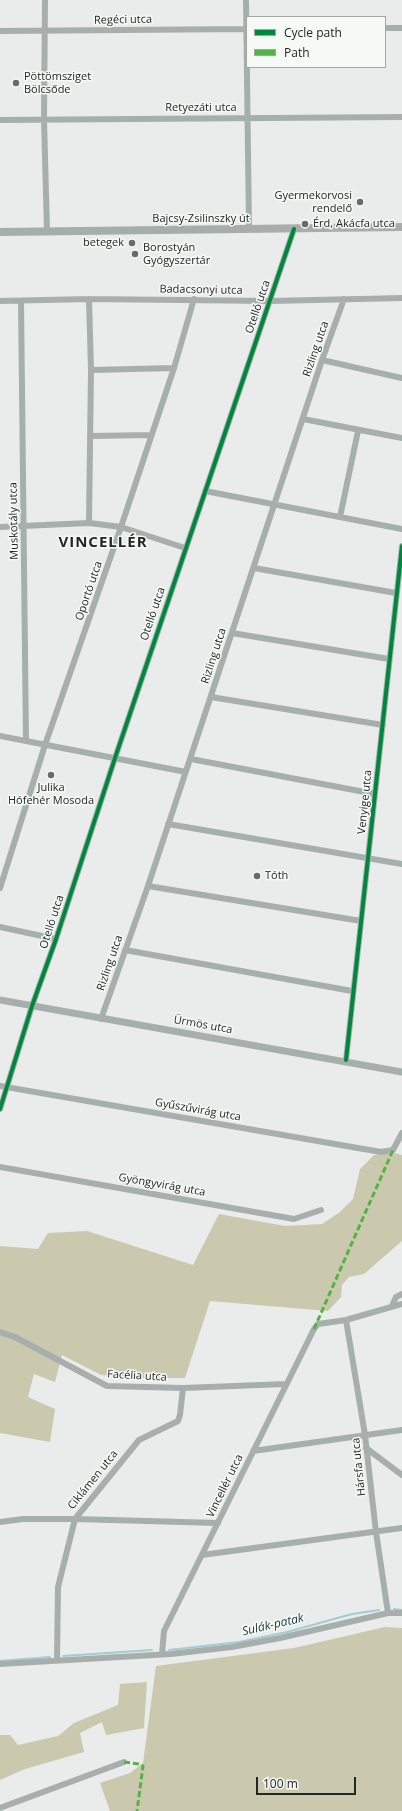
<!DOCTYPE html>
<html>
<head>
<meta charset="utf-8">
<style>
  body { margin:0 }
  #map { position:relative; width:402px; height:1811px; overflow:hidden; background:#eaeceb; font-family:"Open Sans",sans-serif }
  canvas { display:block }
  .legend { position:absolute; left:246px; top:16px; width:140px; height:52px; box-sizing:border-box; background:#f6faf7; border:1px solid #a2a5a3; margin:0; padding:5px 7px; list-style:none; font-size:12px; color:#242524 }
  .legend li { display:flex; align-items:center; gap:8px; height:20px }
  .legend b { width:20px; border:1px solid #a2a5a3 }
  .scale { position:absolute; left:256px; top:1777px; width:100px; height:18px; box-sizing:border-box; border:2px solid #242524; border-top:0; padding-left:5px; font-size:12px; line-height:14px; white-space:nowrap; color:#242524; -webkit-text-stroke:3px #f6faf7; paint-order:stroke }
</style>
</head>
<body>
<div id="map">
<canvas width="402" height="1811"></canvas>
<ul class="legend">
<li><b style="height:5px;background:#00873e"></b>Cycle path</li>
<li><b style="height:5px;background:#55b245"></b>Path</li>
</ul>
<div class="scale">100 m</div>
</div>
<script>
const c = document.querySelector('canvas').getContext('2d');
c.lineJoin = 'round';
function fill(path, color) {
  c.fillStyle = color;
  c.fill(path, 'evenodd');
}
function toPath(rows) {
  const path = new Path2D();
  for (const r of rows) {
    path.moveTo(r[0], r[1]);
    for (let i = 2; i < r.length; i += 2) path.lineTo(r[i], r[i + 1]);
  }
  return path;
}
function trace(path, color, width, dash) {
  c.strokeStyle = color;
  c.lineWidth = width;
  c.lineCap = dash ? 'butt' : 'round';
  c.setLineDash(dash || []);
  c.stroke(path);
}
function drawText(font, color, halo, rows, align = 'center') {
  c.font = font + ' "Open Sans",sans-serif';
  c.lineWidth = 3;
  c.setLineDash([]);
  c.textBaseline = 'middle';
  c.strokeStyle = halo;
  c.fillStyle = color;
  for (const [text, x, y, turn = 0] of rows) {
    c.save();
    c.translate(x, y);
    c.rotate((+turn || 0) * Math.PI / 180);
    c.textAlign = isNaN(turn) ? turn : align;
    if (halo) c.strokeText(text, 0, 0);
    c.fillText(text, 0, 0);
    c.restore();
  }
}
const forest = toPath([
  [395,1153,402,1155,402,1241,364,1274,349,1277,342,1285,341,1297,328,1311,210,1301,185,1378,137,1378,101,1375,62,1355,55,1382,34,1374,28,1397,55,1409,50,1442,0,1433,0,1246,38,1249,48,1233,87,1231,193,1265,219,1214,285,1226,322,1224,340,1212,353,1199,360,1169,374,1155],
  [385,1627,402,1628,402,1811,110,1811,100,1783,130,1773,143,1763,156,1666,294,1648],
  [147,1682,144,1728,106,1735,102,1722,80,1733,84,1752,25,1769,0,1780,0,1735,10,1735,18,1745,58,1736,74,1723,118,1705,120,1684]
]);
const stream = toPath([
  [394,1609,402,1610],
  [169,1650,239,1642,287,1632,352,1614,379,1610],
  [63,1656,152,1650],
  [0,1661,50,1657]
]);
const minor = toPath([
  [45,0,44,119,47,231],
  [246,0,249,229],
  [385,28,402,28],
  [0,31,247,29],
  [0,120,402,117],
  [0,301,89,299,270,301,402,298],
  [21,301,26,741],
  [322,360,402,378],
  [91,370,174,368],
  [303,419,402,438],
  [90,436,151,435],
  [205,491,402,529],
  [340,517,358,431],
  [89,523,91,370,89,299],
  [0,527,89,523,121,527,185,548],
  [254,568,396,593],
  [232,633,389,659],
  [211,697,383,725],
  [0,736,186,772],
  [191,759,375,794],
  [168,824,402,864],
  [148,886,361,921],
  [0,888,45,745,121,527,174,368,194,299],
  [0,927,56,939],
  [125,950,352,991],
  [101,1019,148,886,322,360,344,299],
  [346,1060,402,546],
  [0,1086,381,1152,393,1150,402,1133],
  [0,1109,32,1006,56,939,115,758,294,229],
  [0,1167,294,1219,321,1210],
  [392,1306,396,1297,402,1294],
  [346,1320,365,1435,376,1532,388,1613],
  [0,1332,15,1337,107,1386,183,1388,286,1384],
  [366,1448,402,1475],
  [253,1451,402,1430],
  [0,1522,23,1519,75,1519,218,1523],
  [202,1555,402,1528],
  [162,1654,164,1631,314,1329,318,1324,346,1320,402,1304],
  [57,1660,58,1587,75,1519,139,1440,178,1421,180,1415,183,1388],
  [0,1664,171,1654,232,1647,280,1638,388,1613,402,1613],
  [0,1808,124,1762]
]);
const tertiary = toPath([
  [0,1000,402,1072]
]);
const secondary = toPath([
  [0,232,402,227]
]);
const quiet = toPath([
  [314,1329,393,1150],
  [124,1762,139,1764,143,1766,137,1811]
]);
const cycleway = toPath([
  [346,1060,402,546],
  [0,1109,32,1006,56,939,115,758,294,229]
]);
const markers = [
  [16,83,4,"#696b6a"],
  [360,202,4,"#696b6a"],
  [305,224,4,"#696b6a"],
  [132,243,4,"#696b6a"],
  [135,254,4,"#696b6a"],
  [51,775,4,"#696b6a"],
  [257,876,4,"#696b6a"]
];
const streetNames = [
  ["Regéci utca",123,20,-1],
  ["Retyezáti utca",201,108],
  ["Bajcsy-Zsilinszky út",201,219],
  ["Badacsonyi utca",201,290,1],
  ["Otelló utca",258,307,-71],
  ["Rizling utca",316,349,-71],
  ["Muskotály utca",14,521,-91],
  ["Oportó utca",89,591,-71],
  ["Otelló utca",153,614,-71],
  ["Rizling utca",214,656,-72],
  ["Venyige utca",365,802,-84],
  ["Otelló utca",52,922,-72],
  ["Rizling utca",110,963,-71],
  ["Ürmös utca",203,1025,10],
  ["Gyűszűvirág utca",198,1110,10],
  ["Gyöngyvirág utca",162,1185,10],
  ["Facélia utca",137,1376,3],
  ["Hársfa utca",359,1467,-96],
  ["Ciklámen utca",93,1480,-51],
  ["Vincellér utca",225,1486,-64]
];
const poiNames = [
  ["Pöttömsziget",24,77],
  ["Bölcsőde",24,90],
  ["Gyermekorvosi",352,196,"right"],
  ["rendelő",352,209,"right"],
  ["Érd, Akácfa utca",313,224],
  ["betegek",124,243,"right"],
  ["Borostyán",143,248],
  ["Gyógyszertár",143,261],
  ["Julika",51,788,"center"],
  ["Hófehér Mosoda",51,801,"center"],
  ["Tóth",265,876]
];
const waterNames = [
  ["Sulák-patak",273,1625,-13]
];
const districtNames = [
  ["VINCELLÉR",103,543]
];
fill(forest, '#cac8ad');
trace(stream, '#a0cdd5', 2);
trace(minor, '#a7afad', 6);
trace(tertiary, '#a7afad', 7);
trace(secondary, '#a6adab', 8);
trace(quiet, '#55b245', 3, [6, 3]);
trace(cycleway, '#00873e', 4);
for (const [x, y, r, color] of markers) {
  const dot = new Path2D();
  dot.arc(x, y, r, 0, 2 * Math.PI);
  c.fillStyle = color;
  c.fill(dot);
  trace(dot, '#f6faf7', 1.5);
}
drawText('11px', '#242524', '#f6faf7', streetNames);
drawText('11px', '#242524', '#f6faf7', poiNames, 'left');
drawText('italic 12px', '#19393e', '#f6faf7', waterNames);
c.letterSpacing = '1px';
drawText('bold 15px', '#242524', '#f6faf7', districtNames);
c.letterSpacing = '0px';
</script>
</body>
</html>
